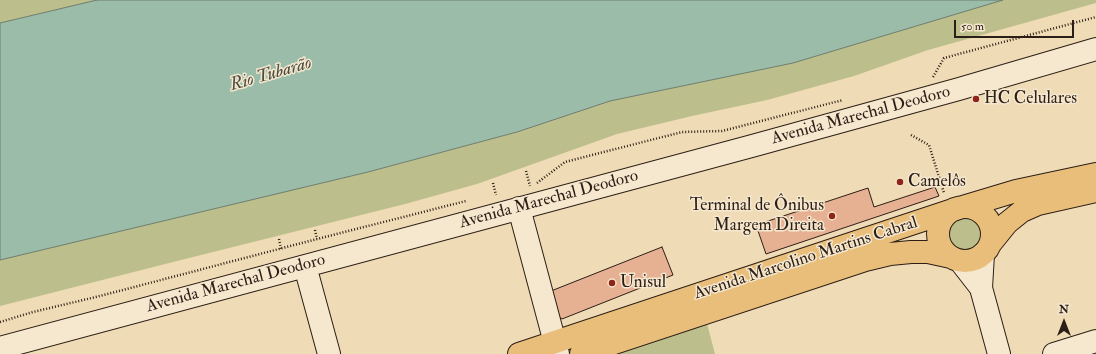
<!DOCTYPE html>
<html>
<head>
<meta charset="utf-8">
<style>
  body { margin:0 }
  #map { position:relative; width:1096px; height:354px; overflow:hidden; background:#efdbb5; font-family:"IM FELL Double Pica",serif }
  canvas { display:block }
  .north { position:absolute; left:1044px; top:302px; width:40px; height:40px; -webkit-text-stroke:3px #f5e8cf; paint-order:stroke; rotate:0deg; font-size:11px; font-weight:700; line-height:16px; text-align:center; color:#2c1e16 }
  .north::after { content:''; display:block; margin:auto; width:14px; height:18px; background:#2c1e16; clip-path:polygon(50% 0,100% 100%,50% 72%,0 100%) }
  .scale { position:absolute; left:954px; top:20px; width:120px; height:18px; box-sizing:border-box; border:2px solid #2c1e16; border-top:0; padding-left:5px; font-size:12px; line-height:14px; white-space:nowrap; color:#2c1e16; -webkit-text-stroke:3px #f5e8cf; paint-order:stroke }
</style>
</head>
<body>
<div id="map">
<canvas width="1096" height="354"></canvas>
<div class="north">N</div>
<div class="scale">50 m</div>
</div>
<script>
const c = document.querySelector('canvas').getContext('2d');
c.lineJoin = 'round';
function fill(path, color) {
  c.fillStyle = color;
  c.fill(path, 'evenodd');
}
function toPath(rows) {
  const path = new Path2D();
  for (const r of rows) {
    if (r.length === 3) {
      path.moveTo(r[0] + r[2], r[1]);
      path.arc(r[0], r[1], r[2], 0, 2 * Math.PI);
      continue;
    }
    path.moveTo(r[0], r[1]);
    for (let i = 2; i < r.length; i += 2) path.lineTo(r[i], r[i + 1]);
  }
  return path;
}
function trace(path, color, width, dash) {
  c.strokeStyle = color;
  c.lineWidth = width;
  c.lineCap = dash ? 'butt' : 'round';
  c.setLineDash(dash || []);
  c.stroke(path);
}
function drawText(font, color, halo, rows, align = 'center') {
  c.font = font + ' "IM FELL Double Pica",serif';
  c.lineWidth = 3;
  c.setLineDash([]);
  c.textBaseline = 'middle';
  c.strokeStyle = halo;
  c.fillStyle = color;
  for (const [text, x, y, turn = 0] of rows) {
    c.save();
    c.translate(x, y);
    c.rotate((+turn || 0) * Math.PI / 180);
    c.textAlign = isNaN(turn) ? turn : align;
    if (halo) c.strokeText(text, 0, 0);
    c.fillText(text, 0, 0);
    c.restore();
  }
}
const green = toPath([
  [0,0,97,0,0,23],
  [1003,0,1096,0,1096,3,928,50,854,76,767,100,692,116,617,134,477,184,405,204,181,260,0,306,0,260,368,172,517,132,610,101,793,63],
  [975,214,984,223,986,229,987,236,974,253,967,255,948,247,943,236,946,223],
  [706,320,715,354,607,354]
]);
const water = toPath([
  [97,0,1003,0,793,63,610,101,517,132,368,172,0,260,0,23,97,0]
]);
const building = toPath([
  [935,187,939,196,766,254,756,225,868,188,874,207,935,187],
  [662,247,673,275,562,319,559,317,551,291,662,247]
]);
const path = toPath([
  [933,77,944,58,1096,17],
  [911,135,929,145,944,193],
  [526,171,530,186],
  [493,183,496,195],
  [537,183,565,162,682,132,722,131,843,100],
  [315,230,317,239],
  [279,239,281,249],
  [0,322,33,312,100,296,317,239,466,201]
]);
const secondary = toPath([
  [519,208,558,354],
  [983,254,981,288,999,354],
  [960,261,981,288],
  [305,266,329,354],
  [0,348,752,146,959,89,1096,49],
  [1054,354,1096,341]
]);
const primary = toPath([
  [965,234,27],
  [990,244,1007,223,1022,211,1038,204,1096,191],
  [519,354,956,209,1016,191,1096,174],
  [581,354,865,260,890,254,911,252,928,252,951,257]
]);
const markers = [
  [976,99,4,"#8f2418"],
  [900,182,4,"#8f2418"],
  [832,216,4,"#8f2418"],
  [612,283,4,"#8f2418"]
];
const poiNames = [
  ["HC Celulares",984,99],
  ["Camelôs",908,182],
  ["Terminal de Ônibus",824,206,"right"],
  ["Margem Direita",824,226,"right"],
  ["Unisul",620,283]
];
const streetNames = [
  ["Avenida Marechal Deodoro",861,116,-15],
  ["Avenida Marechal Deodoro",549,200,-15],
  ["Avenida Marcolino Martins Cabral",806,259,-18],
  ["Avenida Marechal Deodoro",236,284,-15]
];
const waterNames = [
  ["Rio Tubarão",271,75,-16]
];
fill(green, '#bcbf8b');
fill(water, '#9abca9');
trace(water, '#6e7d6e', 1);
fill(building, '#e6b093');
trace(building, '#2c1e16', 1);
trace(secondary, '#2c1e16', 24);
trace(primary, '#2c1e16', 24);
trace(path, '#2c1e16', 2.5, [1, 2]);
trace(secondary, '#f5e8cf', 22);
trace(primary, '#e8be7a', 22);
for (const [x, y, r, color] of markers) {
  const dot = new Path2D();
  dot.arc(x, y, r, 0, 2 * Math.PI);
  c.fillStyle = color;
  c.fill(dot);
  trace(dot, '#f5e8cf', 1.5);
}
drawText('17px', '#2c1e16', '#f5e8cf', poiNames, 'left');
drawText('17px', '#2c1e16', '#f5e8cf', streetNames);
drawText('italic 18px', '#4d4d42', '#f5e8cf', waterNames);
</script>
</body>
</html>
